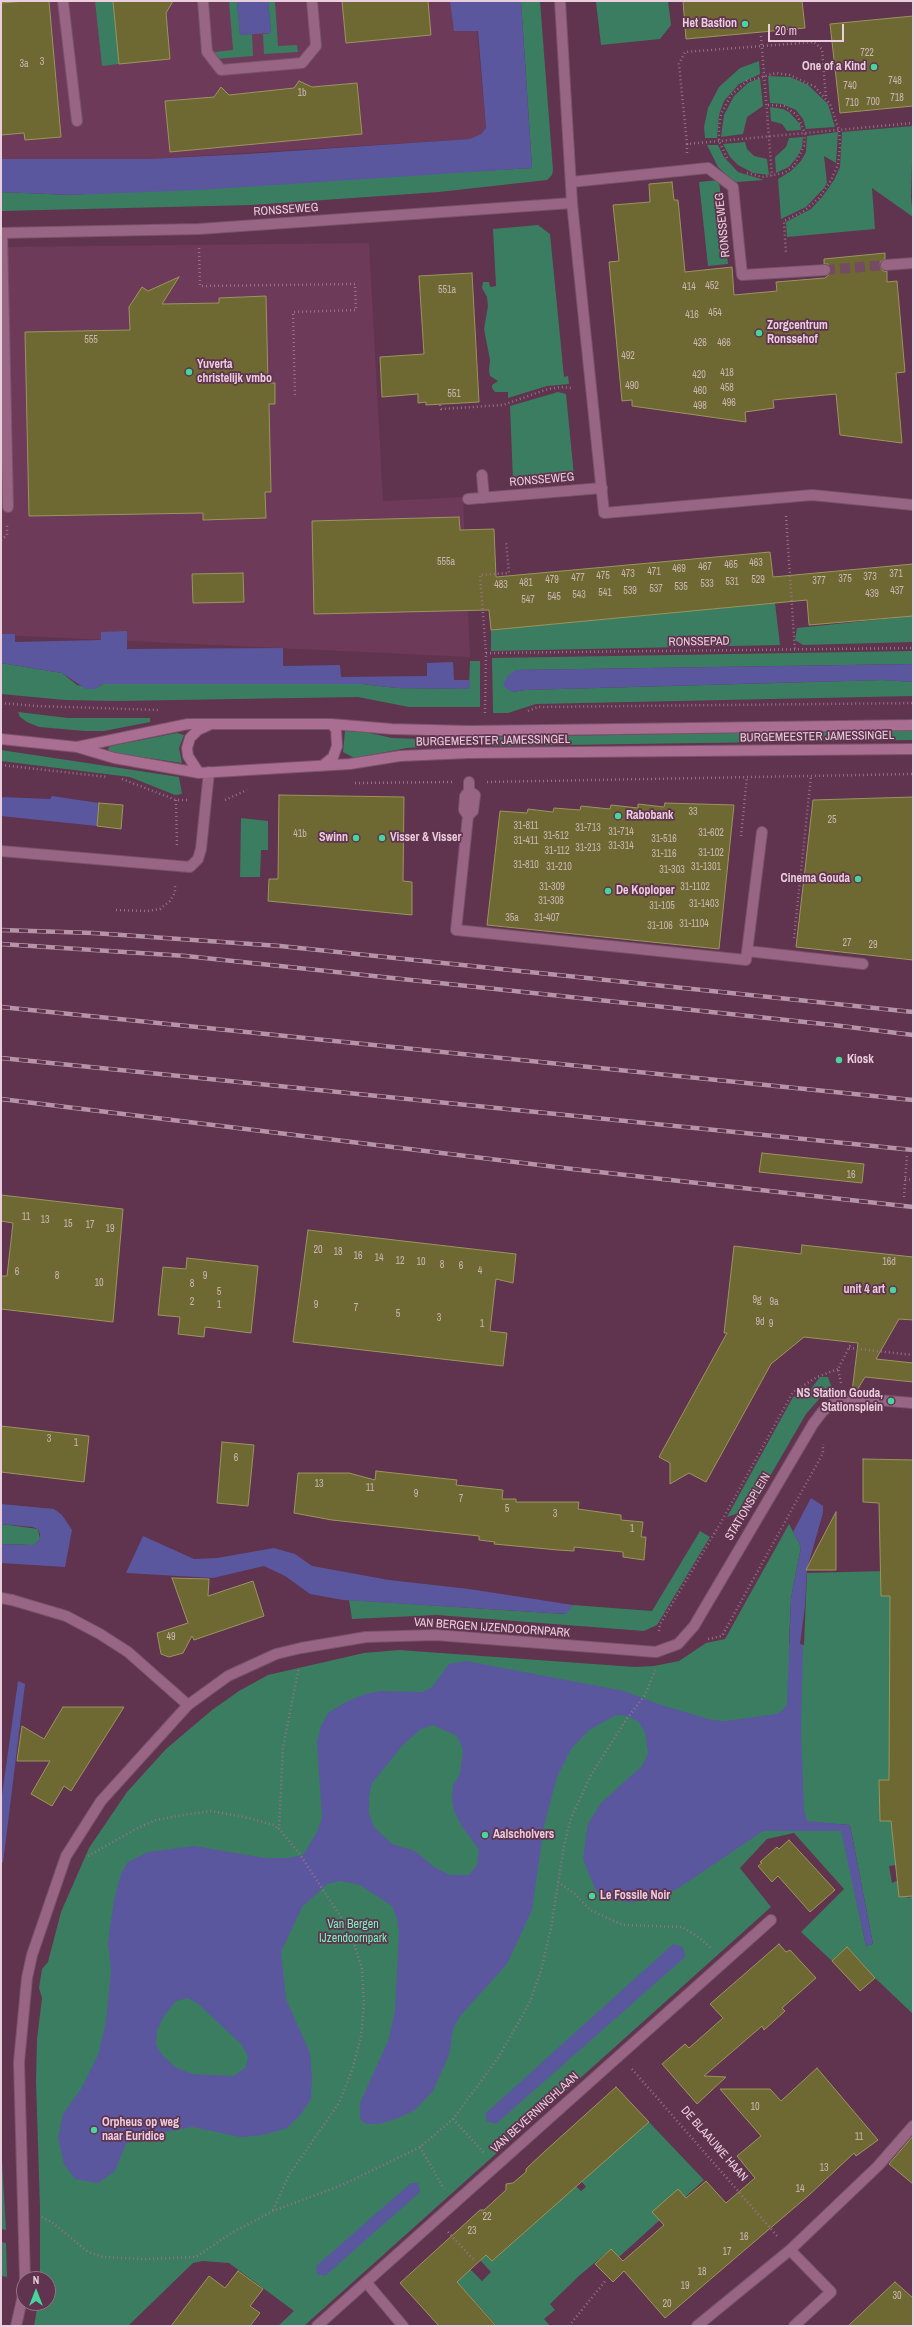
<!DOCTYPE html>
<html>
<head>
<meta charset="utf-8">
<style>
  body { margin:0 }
  #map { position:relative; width:914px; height:2327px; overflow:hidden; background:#60334e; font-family:"Archivo Narrow",sans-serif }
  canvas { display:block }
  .frame { position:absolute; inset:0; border:2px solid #eacedd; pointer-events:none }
  .north { position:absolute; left:16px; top:2271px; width:40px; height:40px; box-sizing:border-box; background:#60334e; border:1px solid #977187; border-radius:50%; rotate:0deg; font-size:11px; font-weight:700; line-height:16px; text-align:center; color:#eacedd }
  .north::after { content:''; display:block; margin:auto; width:14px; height:18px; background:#47d49d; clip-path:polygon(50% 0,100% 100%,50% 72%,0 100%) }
  .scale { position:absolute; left:768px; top:24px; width:76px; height:18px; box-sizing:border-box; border:2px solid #eacedd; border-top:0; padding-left:5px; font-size:12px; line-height:14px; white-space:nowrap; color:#eacedd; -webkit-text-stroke:3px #60334e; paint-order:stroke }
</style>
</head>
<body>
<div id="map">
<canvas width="914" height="2327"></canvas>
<div class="frame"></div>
<div class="north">N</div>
<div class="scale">20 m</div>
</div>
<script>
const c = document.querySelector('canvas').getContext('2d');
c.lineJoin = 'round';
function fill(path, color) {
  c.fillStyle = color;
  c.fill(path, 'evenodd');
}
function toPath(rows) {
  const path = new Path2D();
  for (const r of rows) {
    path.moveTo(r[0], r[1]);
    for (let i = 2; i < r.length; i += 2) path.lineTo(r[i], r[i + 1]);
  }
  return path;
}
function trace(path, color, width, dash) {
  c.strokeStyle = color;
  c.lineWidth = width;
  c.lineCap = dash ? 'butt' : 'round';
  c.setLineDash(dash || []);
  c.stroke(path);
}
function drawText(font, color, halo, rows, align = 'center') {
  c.font = font + ' "Archivo Narrow",sans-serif';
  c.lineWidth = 3.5;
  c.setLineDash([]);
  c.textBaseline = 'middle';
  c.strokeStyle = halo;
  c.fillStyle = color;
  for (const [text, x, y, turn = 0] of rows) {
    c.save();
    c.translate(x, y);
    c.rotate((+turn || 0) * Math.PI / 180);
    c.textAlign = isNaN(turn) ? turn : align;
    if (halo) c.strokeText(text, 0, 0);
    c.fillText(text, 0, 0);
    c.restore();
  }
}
const built = toPath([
  [1,1,452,1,477,31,486,128,481,134,470,139,149,159,1,160],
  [369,243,383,501,463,497,470,657,1,635,1,247]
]);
const green = toPath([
  [95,1,113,1,119,64,102,66],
  [229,1,237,1,240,35,252,34,253,56,215,59,215,52,233,50],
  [268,1,275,1,278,46,297,45,298,52,264,54,263,34,271,33],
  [521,1,540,1,553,170,552,175,547,180,439,192,252,205,1,211,1,192,70,195,532,168],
  [608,1,668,1,671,25,660,39,601,45,596,2],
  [759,61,760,74,739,84,724,101,719,115,717,138,705,138,704,127,708,108,719,87,740,68],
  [768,76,790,77,808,85,828,104,835,127,806,129,803,119,796,110,782,104,770,103],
  [760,78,763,106,747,117,743,134,721,137,724,115,734,96,748,83],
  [770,107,783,109,789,112,800,124,801,130,787,131,782,124,771,121],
  [913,126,911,197,913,217,872,188,875,229,787,237,786,222,811,209,823,196,834,180,840,167,842,132],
  [838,132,836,163,824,156,827,183,824,188,806,207,781,219,778,179,791,171,801,161,806,152,807,136],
  [803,137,802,147,797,157,789,167,776,173,775,157,786,147,789,138],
  [745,142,747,149,754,156,767,159,769,175,753,173,738,165,730,157,723,144],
  [707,145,718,145,724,157,738,172,764,180,737,182,732,180,718,167],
  [719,180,728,264,708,266,699,182],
  [538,225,550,234,564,377,568,376,569,384,547,386,508,398,508,392,495,392,492,388,492,385,498,381,490,376,489,371,490,360,484,329,488,306,487,297,482,288,483,282,489,282,490,287,496,286,493,229],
  [558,392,566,394,574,476,513,481,510,406],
  [775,603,780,645,491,651,491,630],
  [913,616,913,642,803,645,795,640,797,628],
  [913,651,913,664,516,670,512,692,525,690,883,680,913,682,913,696,536,704,508,713,493,713,492,658],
  [470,661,480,661,480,707,409,707,358,697,117,701,65,700,1,694,1,663,62,673,77,685,95,689,103,684,362,684,396,688,469,689],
  [18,712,68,718,150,718,150,722,104,731,85,731,39,727,27,722,20,717],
  [913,730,913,740,492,746,492,737],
  [345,731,365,732,392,738,420,739,422,747,407,748,354,758,343,752],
  [177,733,184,735,179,748,182,763,115,753,109,751,108,748,111,746],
  [1,750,179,777,182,794,175,795,130,777,1,761],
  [241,818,268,821,268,850,261,850,260,877,240,877],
  [820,1377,828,1377,833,1391,820,1398,806,1414,751,1509,727,1517,793,1397,809,1391],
  [1,1524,38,1529,40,1539,34,1545,1,1544],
  [789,1524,801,1547,791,1598,789,1644,804,1645,807,1573,886,1571,890,1587,893,1780,879,1780,880,1821,894,1821,899,1845,894,1847,896,1865,889,1866,892,1883,901,1879,908,1898,913,1896,913,2014,875,1978,847,1947,832,1961,801,1932,844,1889,794,1833,767,1839,740,1868,771,1907,304,2326,278,2326,294,2311,229,2263,203,2261,193,2263,128,2326,34,2326,38,2303,48,2303,48,2279,40,2279,40,2208,36,2082,37,2039,42,1998,39,1988,42,1969,48,1962,61,1912,89,1848,127,1792,166,1749,212,1710,239,1691,268,1675,364,1653,399,1650,635,1667,654,1666,679,1661,706,1643,725,1639],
  [809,1822,850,1825,873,1944,866,1946,842,1831],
  [700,1531,710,1537,657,1625,644,1631,437,1615,352,1619,349,1600,565,1614,573,1605,652,1611],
  [649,2122,704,2180,619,2257,611,2249,580,2275,550,2304,555,2310,544,2319,550,2326,497,2326,457,2282,469,2268,482,2281,491,2272,480,2260,486,2255,492,2261,576,2186,581,2191,586,2187,581,2181],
  [1,2161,2,2161,6,2230,1,2229],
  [1,2242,6,2243,7,2277,1,2276]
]);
const water = toPath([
  [237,1,268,1,271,33,240,35],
  [450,1,521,1,532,168,199,190,70,195,1,192,1,159,149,159,247,154,470,139,481,134,486,128,478,31,454,31],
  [127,631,127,649,283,648,283,666,340,665,341,677,427,676,427,663,453,662,454,680,470,680,469,689,396,688,362,684,103,684,95,689,86,689,62,673,1,663,1,634,15,634,15,642,101,640,101,632],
  [913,664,913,682,883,680,525,690,512,692,503,686,507,676,516,670],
  [52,796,99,803,97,826,1,816,1,797,50,799],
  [811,1498,823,1506,823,1513,807,1569,805,1606,800,1644,803,1645,801,1731,804,1809,807,1821,850,1825,873,1944,866,1946,841,1831,763,1831,680,1887,660,1898,630,1902,611,1900,596,1891,583,1859,588,1824,601,1803,642,1766,648,1753,645,1732,638,1721,627,1716,616,1715,589,1730,571,1749,557,1777,544,1826,532,1910,507,1964,460,2016,453,2029,449,2055,433,2091,415,2110,398,2118,379,2124,366,2124,360,2119,360,2103,388,2041,395,2011,399,1933,397,1919,392,1906,360,1885,341,1881,327,1884,302,1907,281,1952,286,1999,310,2053,312,2076,311,2099,301,2114,287,2128,263,2135,241,2137,192,2127,142,2136,126,2144,115,2171,98,2183,75,2179,64,2164,58,2138,63,2114,81,2089,98,2055,106,2022,111,1970,108,1942,114,1900,121,1874,128,1862,148,1852,194,1846,265,1858,288,1858,303,1855,317,1832,322,1817,317,1743,321,1726,328,1713,344,1703,365,1694,381,1691,423,1692,432,1687,449,1664,466,1661,624,1691,661,1705,712,1720,726,1721,776,1714,783,1710,787,1704,791,1598,801,1547,793,1532],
  [433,1725,457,1736,463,1750,460,1773,453,1786,452,1800,454,1811,461,1825,479,1850,477,1865,469,1875,450,1875,434,1867,415,1851,392,1844,374,1827,369,1813,369,1797,372,1783,403,1745,421,1729],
  [188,1998,197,2003,241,2044,248,2056,246,2067,234,2076,192,2074,175,2067,163,2056,156,2045,157,2030,164,2016,176,2001],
  [1,1504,54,1509,62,1515,72,1530,65,1567,1,1563,1,1544,34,1545,40,1539,40,1534,38,1529,32,1527,1,1524],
  [143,1536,194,1559,217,1558,274,1548,295,1554,312,1566,389,1580,469,1589,573,1605,566,1614,343,1600,310,1594,285,1576,264,1566,213,1578,126,1573],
  [18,1681,25,1684,3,1863,1,1861,1,1802],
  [673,1944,683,1947,685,1957,496,2124,486,2121,486,2113],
  [411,2183,418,2183,420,2192,325,2276,317,2274,316,2266]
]);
const building = toPath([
  [25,1,49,1,61,137,25,140,24,133,1,135,1,3,25,1],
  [113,1,173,1,166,13,170,59,119,64,113,1],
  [342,1,428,1,431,35,346,43,342,1],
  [683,1,802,1,805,28,686,39,683,1],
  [913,16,913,106,840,113,830,24,913,16],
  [299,81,312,87,357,83,362,134,170,152,165,101,214,97,221,87,229,95,294,88,299,81],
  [672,182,674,200,678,200,685,272,732,267,734,295,777,291,776,282,825,278,831,273,831,269,828,264,824,264,824,259,885,253,885,259,880,262,880,266,883,271,887,271,887,282,897,281,905,372,896,373,902,443,840,435,836,394,773,400,774,408,745,412,746,422,632,406,632,400,622,401,609,262,619,261,613,205,650,202,649,184,672,182],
  [472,273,479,402,426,405,426,402,418,403,418,394,382,397,380,357,424,354,419,276,472,273],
  [179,277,162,304,219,303,219,298,266,296,268,383,275,383,275,404,269,404,271,492,265,492,266,518,203,520,203,513,29,516,25,332,130,330,129,307,142,287,148,291,179,277],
  [459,517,460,530,494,529,496,577,770,552,773,577,913,564,913,616,809,625,807,600,491,630,489,610,314,614,312,521,459,517],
  [243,573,244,602,193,603,192,574,243,573],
  [279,795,404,797,403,881,412,882,412,915,268,901,269,879,278,879,279,795],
  [913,797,913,960,796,947,813,800,913,797],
  [99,803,123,805,121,829,97,826,99,803],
  [665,803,734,805,719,949,487,925,500,811,527,813,528,809,553,812,554,808,580,810,581,806,610,809,611,805,638,808,638,804,664,807,665,803],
  [762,1153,864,1164,862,1183,759,1172,762,1153],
  [1,1195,123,1209,113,1322,1,1309,1,1276,7,1276,13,1223,1,1221,1,1195],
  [308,1230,516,1254,513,1283,496,1279,490,1331,507,1333,503,1366,293,1342,308,1230],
  [802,1245,913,1257,913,1320,899,1319,876,1359,913,1363,913,1382,865,1377,856,1392,852,1392,858,1343,804,1337,771,1364,706,1482,689,1473,670,1484,670,1463,659,1457,727,1333,724,1333,734,1246,801,1254,802,1245],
  [187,1258,258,1266,251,1333,205,1327,204,1337,178,1334,180,1317,158,1315,163,1267,186,1269,187,1258],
  [1,1426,89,1436,84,1482,1,1472,1,1426],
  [222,1442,254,1445,248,1506,217,1503,222,1442],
  [863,1459,913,1460,913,1896,899,1897,891,1821,880,1821,879,1780,889,1780,890,1596,881,1596,879,1503,863,1502,863,1459],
  [376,1471,457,1480,456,1485,503,1490,502,1499,516,1499,516,1502,579,1502,578,1509,621,1515,621,1520,643,1522,641,1537,646,1537,644,1560,623,1557,623,1552,574,1547,574,1551,558,1550,494,1544,495,1542,479,1540,479,1536,332,1520,294,1513,298,1473,349,1473,375,1480,376,1471],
  [836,1512,836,1570,806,1570,816,1550,836,1512],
  [172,1578,209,1579,208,1596,253,1581,264,1616,194,1640,192,1636,183,1653,169,1657,161,1654,157,1633,188,1623,172,1578],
  [63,1707,124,1707,71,1791,64,1786,52,1806,31,1794,50,1761,17,1761,22,1726,44,1739,63,1707],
  [789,1840,835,1890,810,1912,778,1876,772,1882,758,1866,762,1863,760,1862,777,1847,779,1849,789,1840],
  [779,1944,786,1952,790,1950,816,1978,782,2008,785,2011,764,2030,762,2026,704,2076,726,2077,697,2104,662,2064,685,2044,689,2048,723,2018,710,2004,779,1944],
  [847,1947,875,1978,860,1991,832,1961,847,1947],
  [817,2068,878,2140,856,2156,854,2153,808,2196,665,2318,624,2271,613,2282,595,2264,611,2249,623,2261,664,2225,652,2212,678,2189,686,2198,706,2181,726,2203,755,2178,737,2156,761,2136,720,2089,770,2089,781,2101,817,2068],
  [616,2087,649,2122,492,2261,486,2255,457,2282,496,2326,439,2326,400,2283,480,2210,484,2210,493,2202,506,2190,506,2184,513,2183,526,2172,526,2169,544,2152,616,2087],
  [913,2136,913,2184,889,2164,913,2136],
  [238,2271,263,2289,250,2306,260,2313,250,2326,171,2326,209,2276,225,2288,238,2271],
  [895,2282,913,2298,913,2326,848,2326,895,2282]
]);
const pedestrianTunnel = toPath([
  [825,270,886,265]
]);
const path = toPath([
  [761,36,772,176],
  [687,144,679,64,685,52,814,42,822,49,826,98],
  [687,153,687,144,913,123],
  [727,158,719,141,719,127,721,114,731,95,747,81,776,73,790,75,815,87,830,104,839,130,840,146,838,165,830,182,819,198,804,211,784,221,786,254],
  [747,173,762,177,784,173,794,166,804,146,805,133,797,115,784,106,767,105],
  [199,248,200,286,355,284,356,310,293,312,295,397],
  [440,405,441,409,503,405,548,389,561,387,572,388],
  [786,516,795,651],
  [1,540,7,535,7,525],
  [486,653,913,648],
  [1,703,37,706,158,710],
  [528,711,538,707,913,703],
  [485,713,486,653,480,575,509,573,506,541],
  [1,765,108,777],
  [122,779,176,800,188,800],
  [487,782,913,774],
  [355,783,452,782],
  [176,800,177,847],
  [225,800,247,790],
  [741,836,747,777],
  [116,910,148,911,160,909,170,901,175,892,175,884],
  [794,938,811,776],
  [905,1179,913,1180],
  [904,1197,907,1154],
  [849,1348,913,1355],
  [841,1383,838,1369,851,1344],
  [659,1631,660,1624,720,1524,793,1392,817,1377,838,1369],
  [708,1639,722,1636,823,1453,823,1444],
  [88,1856,134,1830,156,1820,183,1815,211,1811,244,1817,274,1825,279,1829],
  [558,1882,575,1894,590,1910,623,1925,682,1927,697,1936,712,1949],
  [632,2069,778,2237],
  [453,2119,484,2153],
  [420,2147,444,2189],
  [273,2210,289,2175,339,2103,352,2070,361,2037,364,2003,362,1969,350,1931,299,1853,279,1829,283,1747,299,1667],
  [42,2217,53,2223,88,2252,103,2257,143,2259,196,2257,233,2232,273,2211,342,2185,420,2147,453,2119,498,2058,529,2004,541,1971,551,1928,564,1846,571,1818,591,1775,626,1720,645,1695,655,1670],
  [448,2232,474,2260],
  [569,2326,606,2280]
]);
const service = toPath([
  [63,1,77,121],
  [203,1,207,52,221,70,302,63,316,46,312,1],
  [2,233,8,507],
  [482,475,484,498],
  [468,499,602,488],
  [469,782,469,791,465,796,464,810,468,816,456,930,746,960,762,832],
  [468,816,473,811,475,795,469,791],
  [1,851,190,867,198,859,201,849,209,772],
  [747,951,863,964],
  [1,1598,12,1600]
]);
const pedestrian = toPath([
  [571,182,708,168,733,187,742,275,825,270],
  [886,265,913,263]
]);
const minor = toPath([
  [560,1,572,203],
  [1,233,199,229,572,203,604,513,812,495,913,505],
  [12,1600,66,1616,100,1634,128,1652,188,1705],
  [790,2250,831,2292,794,2326],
  [25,2279,19,2062,27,1978,32,1955,66,1856,101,1801,188,1705,228,1676,276,1654,301,1648,366,1637,436,1635,656,1652,678,1644,694,1626,813,1424,823,1411,835,1402,852,1398,913,1403],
  [366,2282,403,2326],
  [16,2326,24,2291],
  [317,2326,771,1920],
  [697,2326,790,2250,878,2166,913,2126]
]);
const secondary = toPath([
  [1,739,77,747,114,758,199,773,350,764,400,756,469,753,913,749],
  [77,747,188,724,331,724,392,729,469,731,913,725],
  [322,766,333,757,337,746,336,729,331,724],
  [199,773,188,756,187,748,190,738,198,730,209,725]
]);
const rail = toPath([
  [1,930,93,933,280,946,913,1012],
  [1,944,186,956,833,1025,913,1035],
  [1,1007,913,1100],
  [1,1058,913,1150],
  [1,1099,572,1169,913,1207]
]);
const markers = [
  [745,24,4,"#47d49d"],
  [874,67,4,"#47d49d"],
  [759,333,4,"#47d49d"],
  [189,372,4,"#47d49d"],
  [618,816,4,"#47d49d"],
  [356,838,4,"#47d49d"],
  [382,838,4,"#47d49d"],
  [858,879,4,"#47d49d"],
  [608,891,4,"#47d49d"],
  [839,1060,4,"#47d49d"],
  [893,1290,4,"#47d49d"],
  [891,1401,4,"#47d49d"],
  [485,1835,4,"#47d49d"],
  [592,1896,4,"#47d49d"],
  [94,2130,4,"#47d49d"]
];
const numberNames = [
  ["722",867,53],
  ["3",42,62],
  ["3a",24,64],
  ["748",895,81],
  ["740",850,86],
  ["1b",302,93],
  ["718",897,98],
  ["700",873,102],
  ["710",852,103],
  ["452",712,286],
  ["414",689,287],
  ["551a",447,290],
  ["454",715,313],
  ["416",692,315],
  ["555",91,340],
  ["426",700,343],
  ["466",724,343],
  ["492",628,356],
  ["418",727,373],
  ["420",699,375],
  ["490",632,386],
  ["458",727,388],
  ["460",700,391],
  ["551",454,394],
  ["496",729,403],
  ["498",700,406],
  ["555a",446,562],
  ["463",756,563],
  ["465",731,565],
  ["467",705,567],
  ["469",679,569],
  ["471",654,572],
  ["473",628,574],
  ["371",896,574],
  ["475",603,576],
  ["373",870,577],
  ["477",578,578],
  ["375",845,579],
  ["479",552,580],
  ["529",758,580],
  ["377",819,581],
  ["531",732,582],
  ["481",526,583],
  ["533",707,584],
  ["483",501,585],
  ["535",681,587],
  ["537",656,589],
  ["539",630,591],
  ["437",897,591],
  ["541",605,593],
  ["439",872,594],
  ["543",579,595],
  ["545",554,597],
  ["547",528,600],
  ["33",693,812],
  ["25",832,820],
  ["31-811",526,826],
  ["31-713",588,828],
  ["31-714",621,832],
  ["31-602",711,833],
  ["41b",300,834],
  ["31-512",556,836],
  ["31-516",664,839],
  ["31-411",526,841],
  ["31-314",621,846],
  ["31-213",588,848],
  ["31-112",557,851],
  ["31-102",711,853],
  ["31-116",664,854],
  ["31-810",526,865],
  ["31-210",559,867],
  ["31-1301",706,867],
  ["31-303",672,870],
  ["31-309",552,887],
  ["31-1102",695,887],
  ["31-308",551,901],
  ["31-1403",704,904],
  ["31-105",662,906],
  ["35a",512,918],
  ["31-407",547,918],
  ["31-1104",694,924],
  ["31-106",660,926],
  ["27",847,943],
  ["29",873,945],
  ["16",851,1175],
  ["11",26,1217],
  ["13",45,1220],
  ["15",68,1224],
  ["17",90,1225],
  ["19",110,1229],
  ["20",318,1250],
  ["18",338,1252],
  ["16",358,1256],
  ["14",379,1258],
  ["12",400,1261],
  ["10",421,1262],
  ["16d",889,1262],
  ["8",442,1265],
  ["6",461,1266],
  ["4",480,1271],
  ["6",17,1272],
  ["8",57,1276],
  ["9",205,1276],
  ["10",99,1283],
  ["8",192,1284],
  ["5",219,1292],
  ["9g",757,1300],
  ["2",192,1302],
  ["9a",774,1302],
  ["1",219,1305],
  ["9",316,1305],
  ["7",356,1308],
  ["5",398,1314],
  ["3",439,1318],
  ["9d",760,1322],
  ["1",482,1324],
  ["9",771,1324],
  ["3",49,1439],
  ["1",76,1443],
  ["6",236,1458],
  ["13",319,1484],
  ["11",370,1488],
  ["9",416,1494],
  ["7",461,1499],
  ["5",507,1509],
  ["3",555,1514],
  ["1",632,1529],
  ["49",171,1637],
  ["10",755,2107],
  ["11",859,2137],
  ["13",824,2168],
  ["14",800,2189],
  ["22",487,2217],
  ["23",472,2231],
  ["16",744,2237],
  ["17",727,2252],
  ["18",702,2272],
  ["19",685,2286],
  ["30",897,2296],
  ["20",667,2304]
];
const poiNames = [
  ["Het Bastion",737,24,"right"],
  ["One of a Kind",866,67,"right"],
  ["Zorgcentrum",767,326],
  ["Ronssehof",767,340],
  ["Yuverta",197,365],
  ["christelijk vmbo",197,379],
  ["Rabobank",626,816],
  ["Swinn",348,838,"right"],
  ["Visser & Visser",390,838],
  ["Cinema Gouda",850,879,"right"],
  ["De Koploper",616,891],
  ["Kiosk",847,1060],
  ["unit 4 art",885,1290,"right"],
  ["NS Station Gouda,",883,1394,"right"],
  ["Stationsplein",883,1408,"right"],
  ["Aalscholvers",493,1835],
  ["Le Fossile Noir",600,1896],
  ["Orpheus op weg",102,2123],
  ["naar Euridice",102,2137]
];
const streetNames = [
  ["RONSSEWEG",286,210,-4],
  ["RONSSEWEG",723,225,-96],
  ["RONSSEWEG",542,480,-5],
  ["RONSSEPAD",699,642,-1],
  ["BURGEMEESTER JAMESSINGEL",817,737,-1],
  ["BURGEMEESTER JAMESSINGEL",493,741,-1],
  ["STATIONSPLEIN",748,1507,-59],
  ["VAN BERGEN IJZENDOORNPARK",492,1628,4],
  ["VAN BEVERNINGHLAAN",535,2113,-42],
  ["DE BLAAUWE HAAN",714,2144,49]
];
const parkNames = [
  ["Van Bergen",353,1925],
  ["IJzendoornpark",353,1939]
];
fill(built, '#6e3a5a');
fill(green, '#3b7d61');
fill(water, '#5a579e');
fill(building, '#6e6933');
trace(building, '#9b955e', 1);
trace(pedestrianTunnel, '#754a63', 10, [10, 5]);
trace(service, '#78536a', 12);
trace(pedestrian, '#78536a', 12);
trace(minor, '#78536a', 12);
trace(secondary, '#78536a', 12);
trace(path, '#977187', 2.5, [1, 3]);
trace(service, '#986684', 10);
trace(pedestrian, '#986684', 10);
trace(minor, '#986684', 10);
trace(secondary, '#aa6e92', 10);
trace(rail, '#b694a7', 4.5);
trace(rail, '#60334e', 3, [9]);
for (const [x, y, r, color] of markers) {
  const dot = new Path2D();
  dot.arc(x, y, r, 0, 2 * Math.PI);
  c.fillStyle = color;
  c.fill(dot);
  trace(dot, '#60334e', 1.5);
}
drawText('10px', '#cbb5b2', null, numberNames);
drawText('bold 12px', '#eacedd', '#60334e', poiNames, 'left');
drawText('12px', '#eacedd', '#60334e', streetNames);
drawText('12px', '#73f7bf', '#60334e', parkNames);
</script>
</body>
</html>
